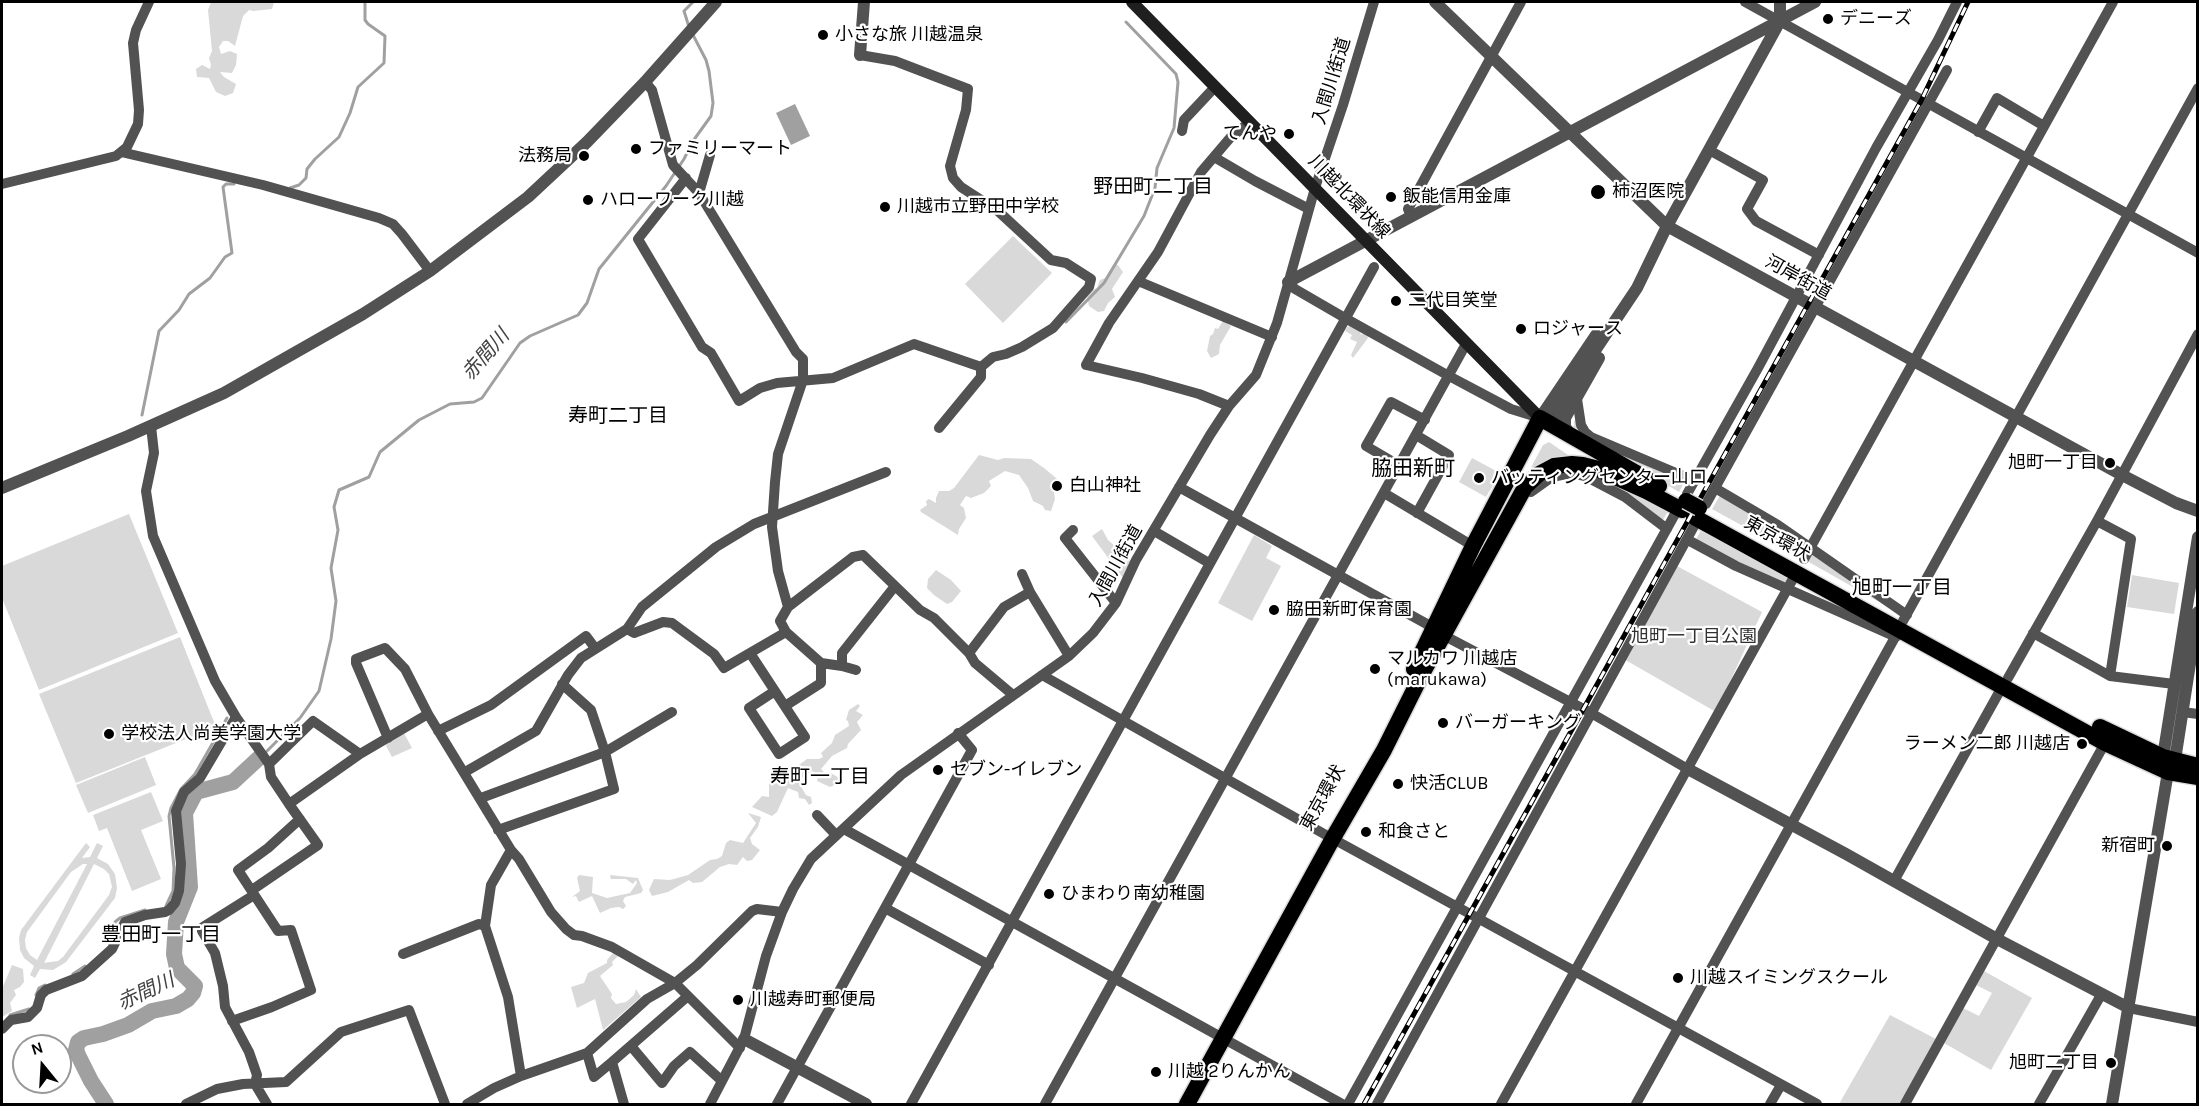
<!DOCTYPE html>
<html>
<head>
<meta charset="utf-8">
<style>
  body { margin:0 }
  #map { position:relative; width:2199px; height:1106px; overflow:hidden; background:#fff; font-family:Karla,sans-serif }
  canvas { display:block }
  .frame { position:absolute; inset:0; border:3px solid #000; pointer-events:none }
  .north { position:absolute; left:12px; top:1034px; width:60px; height:60px; box-sizing:border-box; background:#fff; border:2px solid #999; border-radius:50%; rotate:342deg; font-size:16px; font-weight:700; line-height:24px; text-align:center; color:#000 }
  .north::after { content:''; display:block; margin:auto; width:21px; height:27px; background:#000; clip-path:polygon(50% 0,100% 100%,50% 72%,0 100%) }
</style>
</head>
<body>
<div id="map">
<canvas width="2199" height="1106"></canvas>
<div class="frame"></div>
<div class="north">N</div>
</div>
<script>
const c = document.querySelector('canvas').getContext('2d');
c.lineJoin = 'round';
function fill(path, color) {
  c.fillStyle = color;
  c.fill(path, 'evenodd');
}
function toPath(rows) {
  const path = new Path2D();
  for (const r of rows) {
    path.moveTo(r[0], r[1]);
    for (let i = 2; i < r.length; i += 2) path.lineTo(r[i], r[i + 1]);
  }
  return path;
}
function trace(path, color, width, dash) {
  c.strokeStyle = color;
  c.lineWidth = width;
  c.lineCap = dash ? 'butt' : 'round';
  c.setLineDash(dash || []);
  c.stroke(path);
}
function drawText(font, color, halo, rows, align = 'center') {
  c.font = font + ' Karla,"Noto Sans JP",sans-serif';
  c.lineWidth = 4.5;
  c.setLineDash([]);
  c.textBaseline = 'middle';
  c.strokeStyle = halo;
  c.fillStyle = color;
  for (const [text, x, y, turn = 0] of rows) {
    c.save();
    c.translate(x, y);
    c.rotate((+turn || 0) * Math.PI / 180);
    c.textAlign = isNaN(turn) ? turn : align;
    if (halo) c.strokeText(text, 0, 0);
    c.fillText(text, 0, 0);
    c.restore();
  }
}
const green = toPath([
  [211,2,274,2,272,9,253,11,249,10,243,16,235,46,228,41,223,41,219,47,221,54,230,51,237,54,236,65,232,73,220,72,224,77,236,84,233,93,225,96,216,92,209,78,197,77,196,69,202,65,210,69,211,65,209,58,212,51,208,10],
  [1013,236,1052,273,1003,323,965,284],
  [1113,265,1118,265,1123,272,1112,289,1115,297,1108,303,1104,311,1098,312,1089,306,1087,296,1092,290,1097,288,1100,280,1105,278],
  [1223,321,1231,326,1220,345,1219,354,1211,358,1207,351,1210,336,1213,334,1215,328,1218,329],
  [1351,326,1360,331,1361,335,1363,333,1367,335,1368,338,1353,358,1351,355,1357,342,1350,339,1352,335,1345,331,1347,327],
  [1576,420,1580,432,1686,479,1679,492,1574,430,1574,421],
  [1549,442,1571,457,1527,475,1543,445],
  [979,455,998,460,1004,458,1031,459,1044,468,1062,483,1054,493,1055,499,1051,511,1045,510,1043,506,1033,501,1028,488,1019,475,1005,471,989,481,991,486,984,493,971,498,966,496,960,505,964,508,966,518,959,529,958,535,921,512,920,510,927,505,926,501,929,499,936,503,936,498,939,491,949,491,954,488],
  [1472,458,1500,473,1486,497,1459,482],
  [1578,468,1669,509,1663,520],
  [1721,494,1806,548,1801,558,1712,509],
  [129,514,178,633,39,690,2,598,2,566],
  [1703,527,1791,576,1786,585,1695,541],
  [1102,529,1108,540,1132,561,1123,578,1092,536],
  [1254,535,1272,546,1266,558,1281,566,1252,621,1218,603],
  [1812,552,1890,608,1807,561],
  [1675,565,1762,612,1716,712,1622,658],
  [936,570,951,580,961,591,952,602,947,604,934,595,927,588,928,579],
  [2132,575,2179,583,2174,614,2127,607],
  [180,637,216,727,76,783,39,694],
  [858,704,860,706,856,711,863,715,857,722,861,730,848,744,847,748,832,756,821,769,825,773,829,772,841,779,839,783,830,787,817,781,818,777,813,771,797,780,806,795,811,797,812,803,809,805,805,799,799,798,798,792,788,788,777,812,772,816,752,807,762,796,769,797,769,780,771,778,781,778,807,759,819,759,823,757,821,753,832,743,835,735,849,726,848,721,846,720,849,710],
  [404,733,412,748,392,757,386,746,387,742],
  [145,757,156,785,88,813,76,785],
  [151,792,163,821,141,830,161,879,132,891,107,828,99,831,93,815],
  [748,813,761,817,758,827,750,838,752,844,760,850,752,860,747,861,743,857,737,865,729,864,720,867,702,882,693,883,689,880,668,892,652,896,649,890,654,879,670,880,688,875,710,860,717,859,722,856,726,843,730,840,743,843,756,823],
  [86,843,90,847,82,858,90,857,97,843,103,846,97,858,108,864,115,874,117,888,115,898,66,962,53,970,40,969,35,978,30,975,34,966,24,958,20,950,19,938,21,930],
  [83,864,87,864,37,960,30,955,26,948,25,940,27,932,71,872],
  [94,864,104,869,109,874,112,887,109,895,63,957,58,961,44,963],
  [579,875,593,877,592,893,607,898,630,893,637,883,636,880,633,884,626,879,611,879,610,875,638,878,643,890,641,893,625,897,623,901,626,906,623,909,619,907,611,908,600,913,592,896,579,902,576,896,572,897,580,891,577,878],
  [613,953,618,956,612,962,613,965,600,976,612,994,611,998,616,1004,626,1002,634,995,636,989,641,997,603,1030,595,999,577,1008,571,987,584,983,588,973,607,963,607,960],
  [12,965,23,969,24,982,20,987,14,990,16,995,10,1003,12,1011,2,1017,2,989],
  [1984,971,2032,998,1991,1070,1944,1043,1963,1008,1979,1016,1992,993,1976,985],
  [1890,1015,1936,1039,1900,1104,1839,1104]
]);
const water = toPath([
  [795,104,810,136,791,145,776,113]
]);
const stream = toPath([
  [689,27,684,11,693,2],
  [290,188,299,185,306,178,307,169,315,159,339,137,350,113,358,87,384,63,385,36,368,24,365,20,365,2],
  [1066,322,1104,283,1144,216,1155,188,1157,168,1174,128,1178,82,1176,74,1126,22],
  [142,415,159,331,179,310,189,294,210,278,225,257,232,253,223,187,226,184,234,184],
  [267,751,300,718,319,691,331,639,336,601,331,568,338,530,334,507,339,490,369,477,380,452,419,420,450,404,474,402,482,398,520,343,530,336,578,315,587,303,599,269,666,186,684,159,693,141,711,116,713,103,709,71,706,60,692,33],
  [166,906,173,891,174,868,169,816,171,808,181,789,195,774,227,718],
  [114,936,115,922,120,918,145,910],
  [73,974,85,966],
  [36,995,39,988,45,985],
  [10,1015,29,1009]
]);
const river = toPath([
  [106,1104,91,1081,78,1055,76,1050,78,1042,84,1038,103,1034,128,1025,152,1011,176,1006,188,999,193,993,195,986,177,968,174,954,176,922,190,887,185,813,196,792,233,782,260,757]
]);
const minor = toPath([
  [1745,2,2198,253],
  [860,55,895,61,968,89,966,110,950,166,953,178,961,187,998,211,1051,260,1066,263,1091,279,1089,287,1053,328,1022,347,1006,354,993,357,981,367,981,377,939,428],
  [645,82,652,90,673,165,699,193,796,352,803,359,803,380,778,454,775,482,772,527,778,571,788,607,780,621,786,632],
  [1182,131,1184,120,1215,87],
  [1978,132,1997,98,2044,126],
  [1709,150,1763,180,1747,209,1756,221,1819,255],
  [121,152,263,185,379,218,393,224,402,234,430,271],
  [1214,157,1255,181,1309,209],
  [686,178,638,239,702,347,711,353,739,401,760,388,777,383,833,378,914,344,981,367],
  [2,184,116,156,127,147,138,124,139,110,133,43,136,30,149,2],
  [699,193,710,155],
  [1411,217,1408,209,1521,2],
  [1138,281,1272,337],
  [1288,282,1295,289,1345,318,1449,376,1511,409,1540,418],
  [1577,399,1581,425,1585,432,1591,437,1695,481],
  [1229,406,1199,394,1142,378,1086,365,1109,323,1158,252,1201,172,1230,138,1250,122],
  [1416,435,1449,455,1417,513],
  [1400,466,1366,446,1391,402,1425,420],
  [1179,487,1434,628],
  [1715,488,1778,525,1907,615],
  [1531,492,1552,477,1571,473,1585,476,1625,497,1667,529],
  [1384,493,1473,546],
  [1687,494,1758,368,1876,148,1938,40,1957,2],
  [1706,504,1947,70],
  [2097,521,2131,539,2110,676],
  [1073,530,1065,538,1116,603],
  [1154,531,1209,563],
  [1688,540,1736,566,1896,637],
  [1804,559,2113,2],
  [1022,574,1030,592,1069,656],
  [788,607,853,557,863,555,920,610,934,618,969,653,975,663,1013,695],
  [1903,621,2198,88],
  [627,629,634,633,663,622,672,623,714,654,724,668,786,632,821,663,842,666,856,670],
  [2033,633,2110,676,2174,684],
  [1445,636,1591,713,1686,768],
  [750,653,805,737,779,754,749,708,775,691],
  [969,653,1004,607,1030,592],
  [842,666,842,653,895,586],
  [1042,675,1326,835,1817,1104],
  [2008,678,2097,521,2198,334],
  [785,706,821,683,821,663],
  [2182,712,2198,714],
  [236,717,269,764,271,777,289,804,360,754,428,714,511,850,519,859,551,912,566,929,574,935,582,936,612,947,675,983,740,1048],
  [438,731,491,705,586,636,595,648],
  [388,738,356,663,356,659,385,648,405,669,428,714],
  [269,764,313,721,360,754],
  [465,772,536,731,568,675,581,658,627,629,642,607,716,547,754,524,886,472],
  [481,798,605,752,672,712],
  [817,815,836,835],
  [844,829,1342,1104],
  [498,830,614,789,605,752,591,710,562,684],
  [511,850,491,885,485,926,508,997,521,1076],
  [1894,881,2002,687],
  [252,890,318,845,289,804],
  [254,895,203,927,202,931,215,953,223,986,225,1007,249,1052,257,1075,255,1084,267,1104],
  [885,908,989,965],
  [403,954,479,924,485,926],
  [2129,1008,2198,1022],
  [232,1021,272,1007,311,990,291,930,278,931,238,870,268,848,300,819],
  [2,1029,11,1020,28,1017,37,1008,41,995,46,990,82,976,112,949,125,922,145,915,165,912,169,910,175,903,179,891,181,864,176,811,184,792,200,778,236,717,215,681,153,536,146,491,154,453,151,426],
  [631,1046,662,1083,674,1066,690,1052,722,1081],
  [587,1053,594,1077,612,1062],
  [186,1104,217,1089,243,1084,286,1082,341,1032,409,1010,445,1104],
  [467,1104,494,1088,521,1076,587,1053,647,999,675,983,697,965,752,911,757,909,782,912],
  [624,1104,612,1062,688,996],
  [710,1104,744,1039,766,956,782,912,793,889,811,859,901,775,1069,656,1093,633,1116,603,1136,560,1210,435,1229,406,1256,375,1277,323,1315,188,1343,105,1374,2],
  [777,1104,972,750,958,733],
  [911,1104,1374,267],
  [1045,1104,1466,344],
  [1348,1104,1675,514],
  [1377,1104,1694,526],
  [1501,1104,1794,577],
  [1636,1104,1899,630],
  [1770,1104,1781,1085],
  [1905,1104,2105,743],
  [2039,1104,2101,995]
]);
const tertiary = toPath([
  [1435,2,1667,226,2122,475,2176,503,2198,511],
  [860,55,864,2],
  [1288,282,1815,2],
  [1540,418,1596,335],
  [1549,424,1578,376,1637,288,1667,226,1780,21,1780,2],
  [1570,435,1565,427,1565,418,1599,358],
  [2,488,128,436,224,393,363,314,430,271,528,197,587,142,645,82,716,2],
  [2165,762,2163,757,2198,537],
  [1686,768,1846,854,1997,939,2129,1008],
  [744,1039,866,1104],
  [2112,1104,2168,772,2175,760,2198,612]
]);
const secondary = toPath([
  [1132,2,1540,418]
]);
const trunk = toPath([
  [1540,418,1659,486],
  [1694,517,2105,743,2168,772,2198,777],
  [1414,669,1473,546,1540,418],
  [2100,727,2163,757,2198,766],
  [1187,1104,1333,838,1384,750,1422,674,1525,487,1539,474,1554,466,1572,464,1583,465,1595,468,1646,491,1682,510]
]);
const rail = toPath([
  [1364,1104,1921,101,1968,2]
]);
const trunkBridge = toPath([
  [1686,501,1699,508]
]);
const markers = [
  [1828,19,6,"#000"],
  [823,35,6,"#000"],
  [1289,134,6,"#000"],
  [636,149,6,"#000"],
  [584,156,6,"#000"],
  [1598,192,8,"#000"],
  [1391,197,6,"#000"],
  [588,200,6,"#000"],
  [885,207,6,"#000"],
  [1396,301,6,"#000"],
  [1521,329,6,"#000"],
  [2110,463,6,"#000"],
  [1479,478,6,"#000"],
  [1057,486,6,"#000"],
  [1274,610,6,"#000"],
  [1375,669,6,"#000"],
  [1443,723,6,"#000"],
  [109,734,6,"#000"],
  [2082,744,6,"#000"],
  [938,770,6,"#000"],
  [1398,784,6,"#000"],
  [1366,832,6,"#000"],
  [2167,846,6,"#000"],
  [1049,894,6,"#000"],
  [1678,978,6,"#000"],
  [738,1000,6,"#000"],
  [2111,1063,6,"#000"],
  [1156,1072,6,"#000"]
];
const poiNames = [
  ["デニーズ",1840,19],
  ["小さな旅 川越温泉",835,35],
  ["てんや",1277,134,"right"],
  ["ファミリーマート",648,149],
  ["法務局",572,156,"right"],
  ["柿沼医院",1612,192],
  ["飯能信用金庫",1403,197],
  ["ハローワーク川越",600,200],
  ["川越市立野田中学校",897,207],
  ["二代目笑堂",1408,301],
  ["ロジャース",1533,329],
  ["旭町一丁目",2098,463,"right"],
  ["バッティングセンター山口",1491,478],
  ["白山神社",1069,486],
  ["脇田新町保育園",1286,610],
  ["マルカワ 川越店",1387,659],
  ["(marukawa)",1387,680],
  ["バーガーキング",1455,723],
  ["学校法人尚美学園大学",121,734],
  ["ラーメン二郎 川越店",2070,744,"right"],
  ["セブン-イレブン",950,770],
  ["快活CLUB",1410,784],
  ["和食さと",1378,832],
  ["新宿町",2155,846,"right"],
  ["ひまわり南幼稚園",1061,894],
  ["川越スイミングスクール",1690,978],
  ["川越寿町郵便局",750,1000],
  ["旭町二丁目",2099,1063,"right"],
  ["川越 2りんかん",1168,1072]
];
const streetNames = [
  ["入間川街道",1332,81,-73],
  ["川越北環状線",1349,197,46],
  ["河岸街道",1798,278,29],
  ["東京環状",1777,539,29],
  ["入間川街道",1116,566,-61],
  ["東京環状",1323,798,-61]
];
const parkNames = [
  ["旭町一丁目公園",1694,637]
];
const neighbourhoodNames = [
  ["野田町二丁目",1153,187],
  ["寿町二丁目",618,416],
  ["旭町一丁目",1902,588],
  ["寿町一丁目",820,777],
  ["豊田町一丁目",161,935]
];
const waterNames = [
  ["赤間川",486,355,-49],
  ["赤間川",146,992,-25]
];
const quarterNames = [
  ["脇田新町",1413,469]
];
fill(green, '#d9d9d9');
fill(water, '#a0a0a0');
trace(stream, '#a0a0a0', 3);
trace(river, '#a0a0a0', 16);
trace(trunk, '#dbdbdb', 19);
trace(minor, '#525252', 10);
trace(tertiary, '#525252', 12);
trace(secondary, '#1f1f1f', 12);
trace(trunk, '#000', 16);
trace(rail, '#000', 5);
trace(rail, '#fff', 3, [9]);
trace(trunkBridge, '#dbdbdb', 19, []);
trace(trunkBridge, '#000', 16);
for (const [x, y, r, color] of markers) {
  const dot = new Path2D();
  dot.arc(x, y, r, 0, 2 * Math.PI);
  c.fillStyle = color;
  c.fill(dot);
  trace(dot, '#fff', 2);
}
drawText('18px', '#000', '#fff', poiNames, 'left');
drawText('18px', '#000', '#fff', streetNames);
drawText('18px', '#303030', '#fff', parkNames);
drawText('20px', '#000', '#fff', neighbourhoodNames);
drawText('italic 20px', '#414141', '#fff', waterNames);
drawText('21px', '#000', '#fff', quarterNames);
</script>
</body>
</html>
